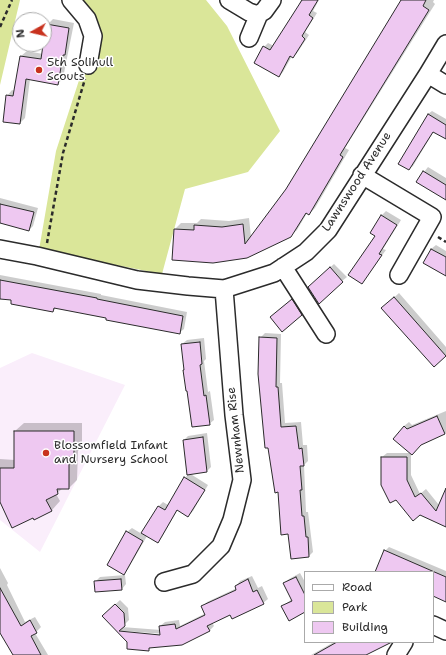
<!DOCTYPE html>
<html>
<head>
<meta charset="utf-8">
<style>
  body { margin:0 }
  #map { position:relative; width:446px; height:655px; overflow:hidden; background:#fff; font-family:"Shantell Sans",sans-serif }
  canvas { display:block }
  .legend { position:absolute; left:304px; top:571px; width:130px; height:72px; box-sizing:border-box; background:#fff; border:1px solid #aaa; margin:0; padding:5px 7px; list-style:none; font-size:12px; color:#2b2b2b }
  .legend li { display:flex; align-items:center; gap:8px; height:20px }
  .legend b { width:20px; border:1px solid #aaa }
  .north { position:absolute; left:12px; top:12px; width:40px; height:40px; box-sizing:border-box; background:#fff; border:1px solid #aaa; border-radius:50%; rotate:262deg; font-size:11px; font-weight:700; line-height:16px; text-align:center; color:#2b2b2b }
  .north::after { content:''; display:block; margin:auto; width:14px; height:18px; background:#c8321e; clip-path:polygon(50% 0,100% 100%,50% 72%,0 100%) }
</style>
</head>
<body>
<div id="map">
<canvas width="446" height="655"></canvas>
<ul class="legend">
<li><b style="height:5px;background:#fff"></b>Road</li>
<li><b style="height:11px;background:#dae699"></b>Park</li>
<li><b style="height:11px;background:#eec8f1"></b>Building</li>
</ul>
<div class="north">N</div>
</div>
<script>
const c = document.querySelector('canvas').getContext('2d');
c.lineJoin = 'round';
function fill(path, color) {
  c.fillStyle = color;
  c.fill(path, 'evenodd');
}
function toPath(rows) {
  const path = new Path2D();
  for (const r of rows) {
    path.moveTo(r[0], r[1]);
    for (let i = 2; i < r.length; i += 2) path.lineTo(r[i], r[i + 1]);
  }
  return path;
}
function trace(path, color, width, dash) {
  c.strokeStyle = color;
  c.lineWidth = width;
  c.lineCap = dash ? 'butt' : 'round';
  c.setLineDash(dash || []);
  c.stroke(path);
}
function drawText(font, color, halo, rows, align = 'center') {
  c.font = font + ' "Shantell Sans",sans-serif';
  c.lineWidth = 3;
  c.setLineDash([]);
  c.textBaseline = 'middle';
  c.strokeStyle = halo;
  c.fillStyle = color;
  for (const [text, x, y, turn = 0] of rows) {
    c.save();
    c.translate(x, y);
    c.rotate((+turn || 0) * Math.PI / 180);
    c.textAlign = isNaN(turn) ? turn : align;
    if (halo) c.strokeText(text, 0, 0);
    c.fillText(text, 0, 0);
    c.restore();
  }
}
const built = toPath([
  [32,353,125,385,40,552,0,520,0,368]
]);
const green = toPath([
  [0,0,20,0,0,85],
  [78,0,206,0,227,26,280,131,248,172,185,189,162,274,39,250,56,151,83,68,93,69]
]);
const shadow = toPath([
  [301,0,319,0,313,11,317,13,305,32,309,35,297,53,293,57,292,56,283,72,279,76,264,47,268,43,274,46,301,4,299,4],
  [402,0,434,0,433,2,435,4,345,148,349,150,315,208,309,214,307,213,297,230,290,236,173,259,175,229,181,223,197,223,201,219,229,221,249,218,251,237,287,190],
  [53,19,74,23,63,78,58,84,30,79,25,118,20,123,7,96,12,90,15,91,21,56,27,51,43,54,47,25],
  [432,111,446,119,446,138,434,131,413,166,409,169,399,163,428,114],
  [428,167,446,178,446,198,424,172],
  [0,198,38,208,33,226,29,230,0,223],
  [386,211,401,220,383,249,386,250,362,283,377,236,371,232,382,215],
  [436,245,446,251,446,275,431,249],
  [334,264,347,277,342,281,313,283],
  [0,275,101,294,101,295,187,312,184,329,179,333,108,317,56,308,53,311,12,299,0,298],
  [399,293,446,347,446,355,434,366,387,304],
  [296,295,306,310,302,315,271,317],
  [265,333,281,334,280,383,282,383,285,423,301,422,303,445,307,445,308,461,304,465,306,512,308,512,313,552,309,556,279,491,260,338],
  [204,338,206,359,204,361,208,392,210,391,214,420,209,424,185,369,182,344,187,340],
  [446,411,446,433,422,443,411,453,411,475,420,494,426,489,439,505,446,498,446,526,396,499,382,484,382,457,387,453,411,453,404,426,409,422,412,425],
  [24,423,82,423,82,447,78,451,77,480,69,488,63,488,56,494,60,501,52,510,35,519,0,500,0,459,15,460,15,431],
  [207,433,211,467,207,471,189,473,208,485,193,511,188,516,178,509,162,537,157,542,147,536,128,569,124,574,127,532,132,528,142,534,159,506,163,502,168,505,188,474,184,440,188,436],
  [389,547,446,571,446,601,433,595,433,572,380,572,385,551],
  [0,568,8,583,7,585,25,622,35,617,41,627,35,633,48,655,13,655,9,649,10,648,0,631],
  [300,573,305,582,305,611,283,606,292,599,284,583,289,579],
  [125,575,126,584,122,589,96,581,100,577],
  [252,576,258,588,262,586,268,599,263,603,230,614,212,622,214,626,209,631,152,647,148,650,128,642,103,616,120,600,128,608,129,620,122,627,161,630,160,626,165,622,179,620,180,626,206,613,202,607,207,602,237,588,236,586,240,581],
  [124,631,165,634,165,636,127,633],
  [334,642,384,642,363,655,311,655]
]);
const building = toPath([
  [302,0,318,0,309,15,313,18,302,36,305,39,293,58,290,56,279,77,254,63,263,46,270,50,302,0],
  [401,0,426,0,423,6,429,10,340,155,343,157,309,215,306,213,291,237,247,258,213,263,172,260,174,229,194,230,194,225,222,227,243,224,245,244,286,189,401,0],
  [46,24,69,28,65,55,63,55,58,85,26,79,20,124,3,122,6,95,13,96,20,56,41,59,46,24],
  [428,114,446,125,446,139,433,132,409,170,398,164,428,114],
  [423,171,446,185,446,200,416,182,423,171],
  [0,204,34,212,29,231,0,223,0,204],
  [381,215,397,225,379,254,382,255,362,284,348,275,375,236,370,233,381,215],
  [431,249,446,257,446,276,423,263,431,249],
  [330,267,343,282,319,304,308,287,330,267],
  [0,280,97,298,97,299,183,316,180,334,106,320,106,318,54,308,53,312,11,304,11,300,0,299,0,280],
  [394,297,446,356,434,367,381,308,394,297],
  [292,299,302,315,282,332,270,317,292,299],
  [259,337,277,338,276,387,278,387,281,427,296,426,299,449,302,448,304,466,300,466,302,490,300,490,302,516,304,516,306,537,308,537,309,557,291,559,288,534,281,535,278,492,275,493,268,448,265,448,258,374,259,337],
  [200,342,202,364,200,365,204,396,206,395,210,425,192,427,187,391,186,391,183,370,184,370,181,344,200,342],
  [437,416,445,434,421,445,412,455,393,439,404,426,407,429,437,416],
  [14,431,74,431,74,456,69,457,69,489,57,489,58,494,46,500,52,511,34,520,33,518,12,528,0,502,0,468,14,468,14,431],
  [203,437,207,472,187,475,183,440,203,437],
  [381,457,407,457,407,480,415,497,421,493,436,511,446,488,446,527,420,515,413,521,396,500,390,503,381,485,381,457],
  [184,477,205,490,188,517,177,510,158,543,141,533,158,506,165,510,184,477],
  [126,531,143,541,124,575,107,565,126,531],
  [384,550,446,577,446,602,433,596,433,572,375,572,384,550],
  [296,577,305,595,305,612,289,621,281,606,292,601,283,583,296,577],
  [121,579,122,590,95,592,94,581,121,579],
  [248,579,253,592,257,590,264,604,232,619,230,615,207,626,210,631,182,645,149,648,149,651,127,649,127,642,102,616,115,604,124,613,125,626,119,631,160,635,159,626,175,624,176,629,205,615,201,606,236,590,235,586,248,579],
  [0,588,21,626,30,620,37,633,31,636,41,655,13,655,0,633,0,588],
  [337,642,392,642,366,655,314,655,337,642]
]);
const path = toPath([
  [0,27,12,0],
  [438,237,446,242],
  [47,243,63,153,85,79]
]);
const minor = toPath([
  [71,0,87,19,93,36,88,65],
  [229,0,249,12,255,14,259,14,264,11,272,0],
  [249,38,259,14],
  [428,74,446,85],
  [362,175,432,217,399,275],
  [0,249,37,256,137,280,188,286,224,289,274,273,306,252,328,230,428,74,446,44],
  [283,267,326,334],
  [164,582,193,574,221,546,232,520,242,480,234,415,224,289],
  [433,625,446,631],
  [396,655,404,642]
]);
const markers = [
  [39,70,4,"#c8321e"],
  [46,453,4,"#c8321e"]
];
const poiNames = [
  ["5th Solihull",47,63],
  ["Scouts",47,77],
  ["Blossomfield Infant",54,446],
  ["and Nursery School",54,460]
];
const streetNames = [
  ["Lawnswood Avenue",357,182,-57],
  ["Newnham Rise",236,430,-96]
];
fill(built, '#faeefb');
fill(green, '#dae699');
fill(shadow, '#0003');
fill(building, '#eec8f1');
trace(building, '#2b2b2b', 1);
trace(minor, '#2b2b2b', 20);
trace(path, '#2b2b2b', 2.5, [4, 3]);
trace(minor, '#fff', 17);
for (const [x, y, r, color] of markers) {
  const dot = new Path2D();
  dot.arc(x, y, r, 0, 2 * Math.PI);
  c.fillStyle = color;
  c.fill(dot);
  trace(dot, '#fff', 1.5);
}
drawText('12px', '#2b2b2b', '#fff', poiNames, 'left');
drawText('12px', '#2b2b2b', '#fff', streetNames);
</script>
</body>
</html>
